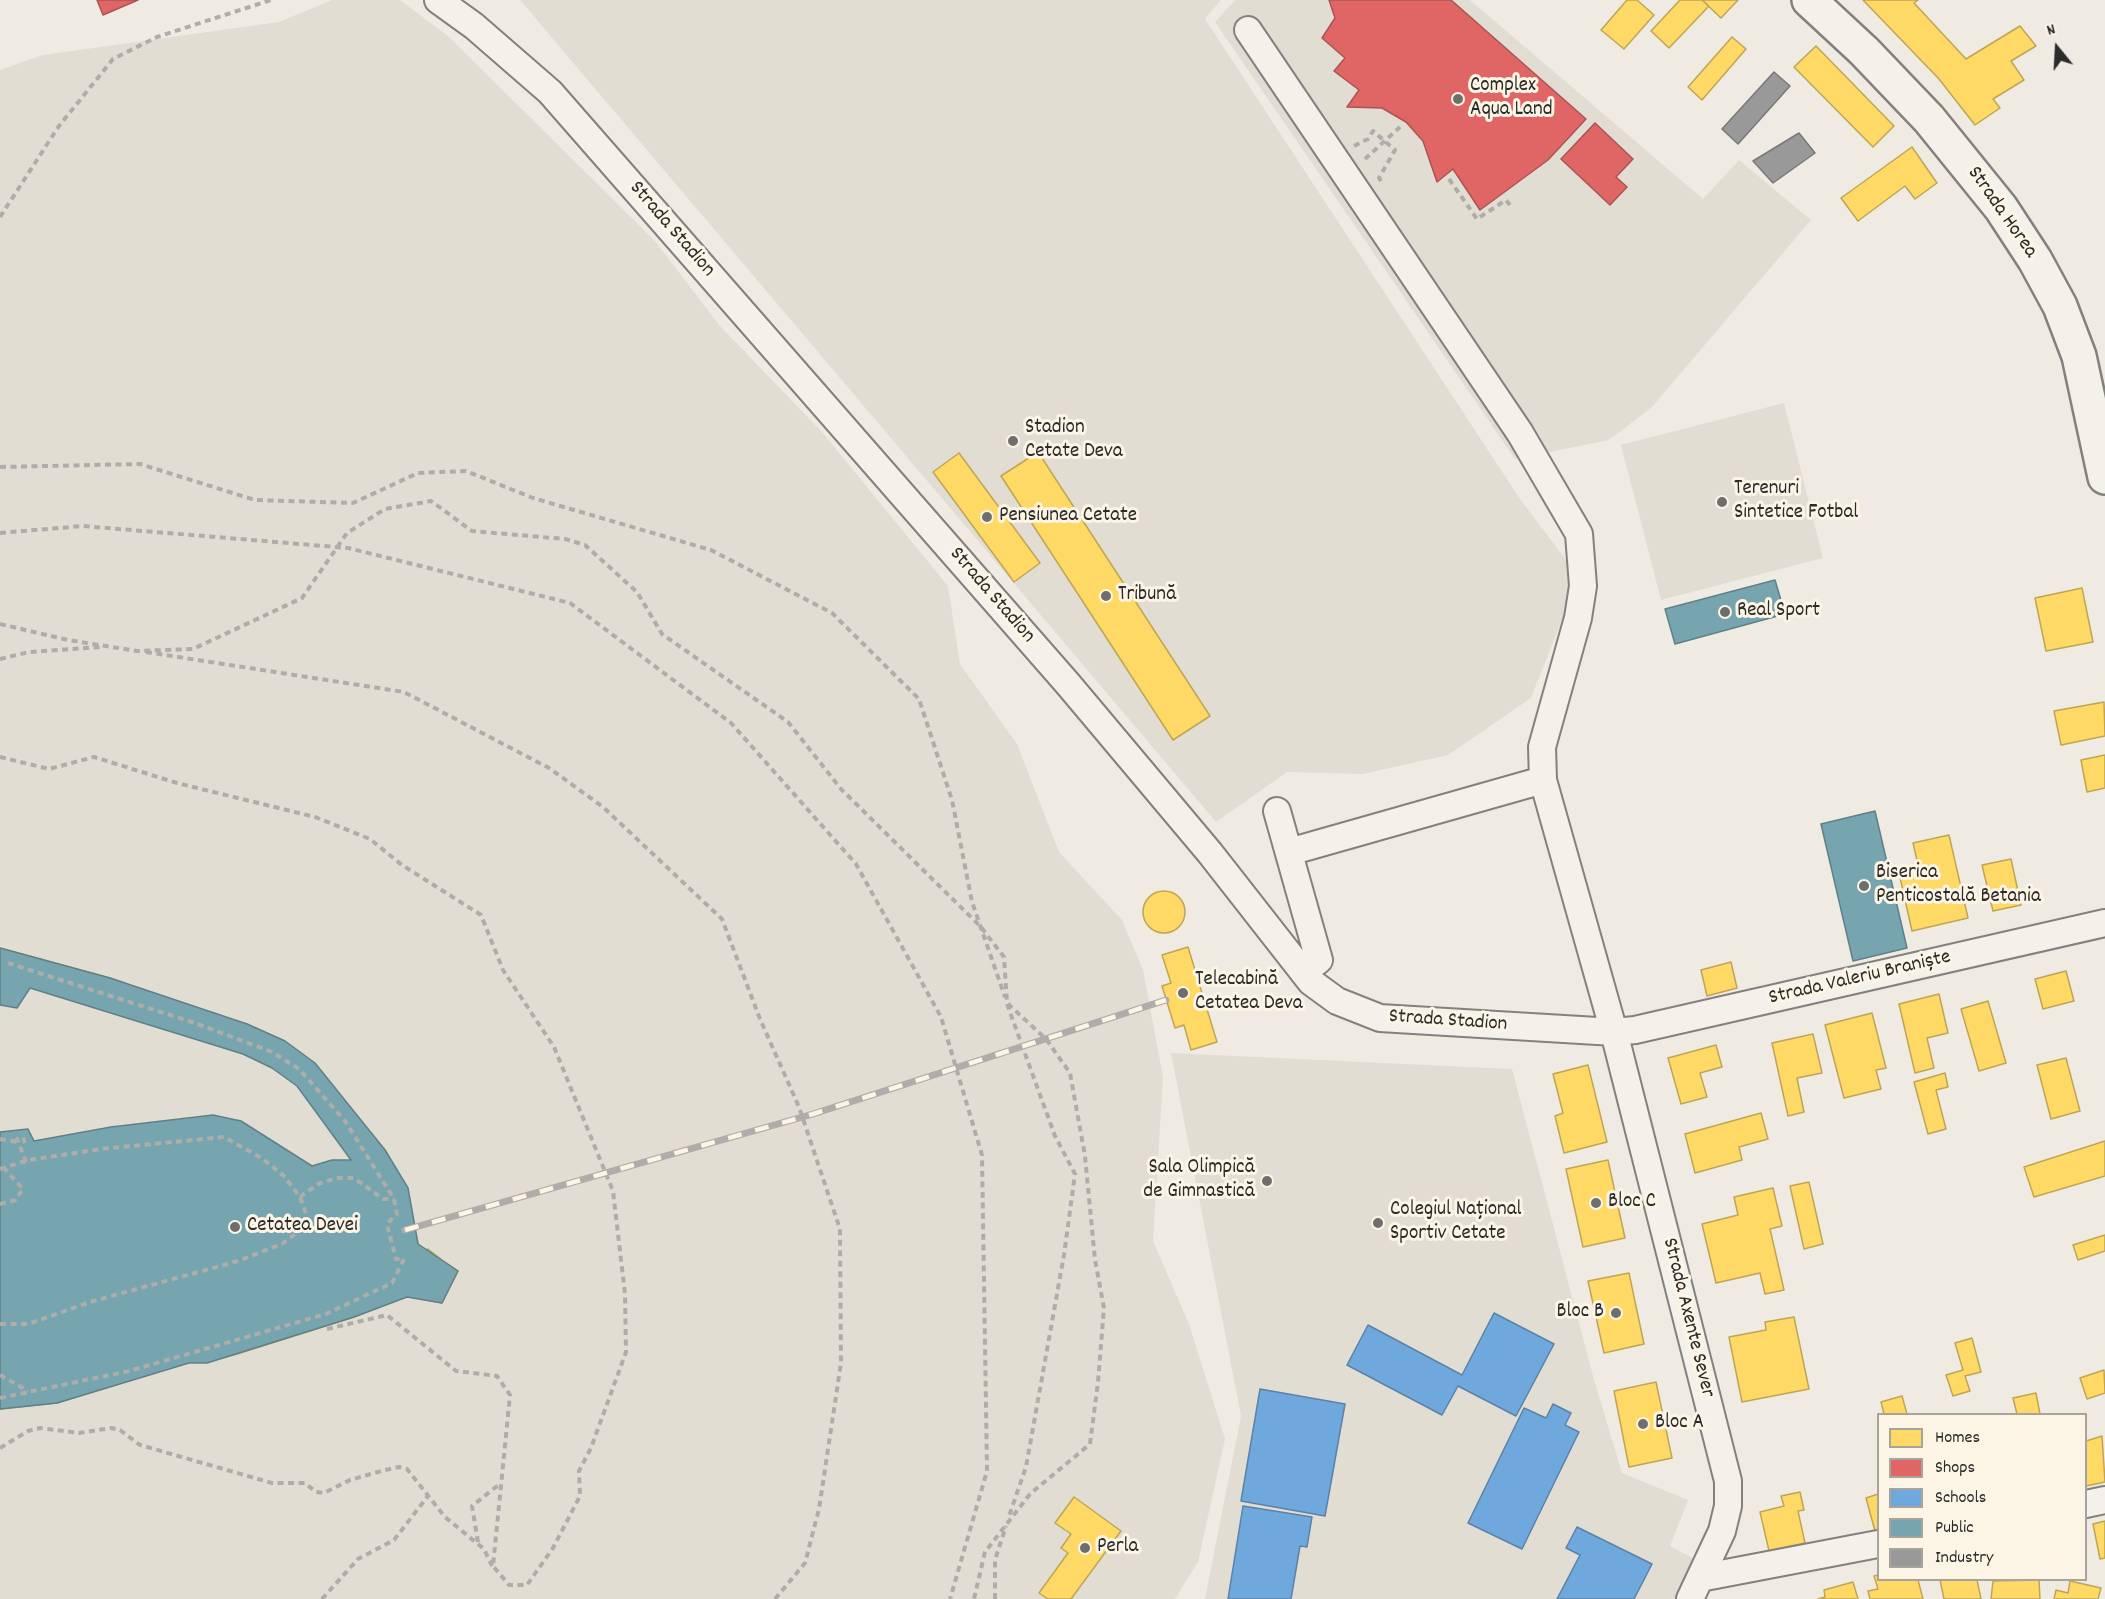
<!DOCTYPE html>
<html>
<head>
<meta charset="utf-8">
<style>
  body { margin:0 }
  #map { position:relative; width:2105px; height:1599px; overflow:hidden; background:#efebe3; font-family:Dekko,sans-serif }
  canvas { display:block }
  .legend { position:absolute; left:1877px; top:1413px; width:210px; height:168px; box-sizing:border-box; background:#fcf5e5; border:2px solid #a8a49b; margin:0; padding:8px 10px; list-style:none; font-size:18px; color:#2b2b2b }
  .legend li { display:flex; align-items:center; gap:12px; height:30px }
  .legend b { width:30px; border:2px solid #a8a49b }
  .north { position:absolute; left:2027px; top:18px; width:60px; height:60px; -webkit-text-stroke:4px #fcf5e5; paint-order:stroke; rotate:342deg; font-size:16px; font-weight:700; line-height:24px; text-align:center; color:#2b2b2b }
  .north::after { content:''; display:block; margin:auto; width:21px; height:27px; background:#2b2b2b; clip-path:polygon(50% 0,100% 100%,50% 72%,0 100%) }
</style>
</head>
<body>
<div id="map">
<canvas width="2105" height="1599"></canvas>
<ul class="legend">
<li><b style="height:16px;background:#ffd966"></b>Homes</li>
<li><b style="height:16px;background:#e06666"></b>Shops</li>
<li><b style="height:16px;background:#6fa8dc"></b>Schools</li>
<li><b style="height:16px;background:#76a5af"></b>Public</li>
<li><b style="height:16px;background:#999"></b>Industry</li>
</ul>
<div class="north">N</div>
</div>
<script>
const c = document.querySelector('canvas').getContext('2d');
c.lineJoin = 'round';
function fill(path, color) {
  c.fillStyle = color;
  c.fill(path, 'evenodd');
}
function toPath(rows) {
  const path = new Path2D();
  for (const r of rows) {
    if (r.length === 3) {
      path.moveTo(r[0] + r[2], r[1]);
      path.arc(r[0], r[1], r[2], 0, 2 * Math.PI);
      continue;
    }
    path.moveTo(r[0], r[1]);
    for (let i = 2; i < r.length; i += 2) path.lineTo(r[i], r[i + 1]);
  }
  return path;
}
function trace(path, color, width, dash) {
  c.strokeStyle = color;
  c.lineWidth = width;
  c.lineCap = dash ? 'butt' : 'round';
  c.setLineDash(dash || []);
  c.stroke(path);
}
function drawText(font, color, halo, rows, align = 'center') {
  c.font = font + ' Dekko,sans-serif';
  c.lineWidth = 6;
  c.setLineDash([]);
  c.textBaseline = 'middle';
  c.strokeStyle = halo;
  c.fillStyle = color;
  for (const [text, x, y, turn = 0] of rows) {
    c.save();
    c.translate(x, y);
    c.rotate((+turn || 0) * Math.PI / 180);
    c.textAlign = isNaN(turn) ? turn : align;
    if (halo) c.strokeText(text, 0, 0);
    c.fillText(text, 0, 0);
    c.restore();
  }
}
const built = toPath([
  [1235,0,1470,0,1703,199,1739,160,1811,220,1652,407,1609,440,1515,459,1215,22],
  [1171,1053,1512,1069,1593,1376,1622,1473,1688,1500,1670,1546,1698,1561,1679,1599,1205,1599,1241,1416]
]);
const green = toPath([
  [332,0,400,0,448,36,655,241,720,326,822,432,948,586,960,664,1017,744,1059,852,1122,920,1143,970,1163,1077,1153,1241,1189,1324,1225,1439,1198,1562,1175,1599,0,1599,0,70,43,55,279,22],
  [520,0,1221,0,1205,19,1520,499,1579,577,1531,698,1448,755,1363,774,1287,772,1216,822],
  [1784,403,1823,558,1661,600,1621,445],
  [1273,1093,1274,1115,1318,1112,1328,1246,1284,1249,1285,1270,1219,1275,1205,1098]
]);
const homes = toPath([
  [1627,0,1637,0,1654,15,1624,49,1601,30,1627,0],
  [1680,0,1702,0,1709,6,1669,48,1651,31,1680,0],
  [1702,0,1738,0,1721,18,1702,0],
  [1863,0,1918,0,1914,3,1966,59,2020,26,2036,46,2011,61,2024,80,1993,99,2000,108,1975,125,1939,79,1863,0],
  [1732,37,1746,49,1702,100,1688,87,1732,37],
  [1816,46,1894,126,1873,147,1794,67,1816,46],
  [1912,147,1937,183,1915,199,1905,186,1858,221,1841,198,1912,147],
  [1038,452,1210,716,1173,740,1001,476,1038,452],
  [959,453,1040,563,1014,582,933,472,959,453],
  [2082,588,2093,642,2046,651,2035,598,2082,588],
  [2104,702,2105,736,2061,745,2054,711,2104,702],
  [2105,755,2105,788,2087,792,2081,760,2105,755],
  [1949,835,1968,918,1912,931,1899,873,1919,869,1913,843,1949,835],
  [2011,859,2021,905,1993,911,1982,865,2011,859],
  [1164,912,21],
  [1188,947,1217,1042,1191,1050,1184,1025,1175,1028,1162,986,1171,983,1162,955,1188,947],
  [0,948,110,978,213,1015,247,1024,284,1041,314,1063,385,1150,407,1188,418,1244,458,1271,442,1303,407,1296,354,1317,237,1354,207,1362,188,1362,57,1403,0,1409,0,1403,56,1398,189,1358,208,1358,352,1313,407,1290,438,1298,451,1272,415,1245,404,1189,382,1152,311,1064,283,1044,245,1027,211,1019,110,982,0,952,0,948],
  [0,952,11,954,5,983,0,983,0,952],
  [1731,962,1737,988,1707,996,1701,970,1731,962],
  [2066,971,2074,1001,2043,1009,2035,979,2066,971],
  [1939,994,1948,1033,1927,1038,1934,1068,1915,1073,1899,1004,1939,994],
  [1988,1001,2006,1063,1979,1071,1961,1009,1988,1001],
  [1872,1013,1886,1068,1876,1070,1881,1089,1844,1098,1825,1025,1872,1013],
  [1813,1034,1822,1073,1797,1078,1804,1112,1788,1116,1772,1043,1813,1034],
  [1716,1045,1722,1067,1700,1073,1707,1097,1681,1104,1668,1058,1716,1045],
  [2066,1058,2080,1111,2051,1119,2037,1065,2066,1058],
  [1588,1065,1607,1142,1564,1153,1555,1116,1563,1113,1553,1074,1588,1065],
  [1945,1073,1948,1087,1936,1090,1946,1129,1928,1134,1914,1082,1945,1073],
  [1761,1113,1768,1139,1739,1147,1742,1160,1695,1173,1685,1134,1761,1113],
  [196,1121,240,1128,260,1138,302,1179,318,1198,323,1210,322,1222,305,1249,279,1260,283,1275,152,1309,18,1338,16,1333,108,1313,105,1305,111,1303,113,1312,202,1293,242,1281,278,1268,276,1256,292,1251,310,1234,318,1210,315,1201,256,1141,239,1133,212,1126,190,1128,29,1151,29,1146,58,1141,196,1121],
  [25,1134,29,1151,0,1160,0,1152,15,1148,13,1138,25,1134],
  [2105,1141,2105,1176,2034,1197,2024,1167,2105,1141],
  [103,1147,102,1181,57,1174,51,1153,103,1147],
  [1608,1160,1625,1238,1583,1247,1566,1169,1608,1160],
  [0,1163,10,1198,0,1193,0,1163],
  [1809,1182,1823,1244,1804,1249,1790,1186,1809,1182],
  [1773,1188,1782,1226,1770,1229,1784,1290,1765,1294,1760,1273,1716,1283,1702,1224,1738,1215,1734,1197,1773,1188],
  [2105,1235,2105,1251,2078,1260,2073,1245,2105,1235],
  [428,1249,457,1272,442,1302,413,1297,416,1287,435,1289,442,1274,421,1259,428,1249],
  [1629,1273,1644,1344,1604,1353,1588,1281,1629,1273],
  [1794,1317,1809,1389,1742,1402,1729,1337,1766,1330,1765,1322,1794,1317],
  [9,1332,16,1333,15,1350,12,1356,0,1362,0,1354,7,1350,9,1332],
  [1972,1338,1981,1372,1965,1376,1970,1391,1953,1396,1946,1375,1963,1370,1955,1343,1972,1338],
  [2104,1370,2105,1393,2087,1399,2080,1378,2104,1370],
  [1656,1382,1672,1458,1629,1467,1614,1391,1656,1382],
  [2036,1393,2040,1414,2017,1414,2013,1398,2036,1393],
  [1902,1396,1907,1414,1884,1414,1881,1402,1902,1396],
  [2102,1436,2105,1482,2086,1486,2086,1441,2102,1436],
  [1800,1492,1804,1510,1798,1511,1805,1543,1769,1551,1760,1512,1784,1506,1781,1496,1800,1492],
  [1878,1494,1878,1530,1875,1531,1866,1498,1878,1494],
  [1074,1497,1121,1531,1071,1599,1048,1599,1039,1593,1068,1553,1061,1548,1071,1534,1055,1523,1074,1497],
  [2105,1521,2105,1558,2100,1559,2093,1524,2105,1521],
  [1878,1575,1878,1580,1918,1580,1923,1599,1870,1599,1868,1591,1878,1589,1874,1576,1878,1575],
  [1940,1580,1977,1580,1981,1599,1944,1599,1940,1580],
  [2039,1580,2040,1599,1991,1599,1993,1581,2039,1580],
  [2070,1581,2101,1588,2098,1599,2054,1599,2056,1590,2068,1593,2070,1581],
  [1853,1582,1858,1599,1818,1599,1825,1597,1824,1590,1853,1582]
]);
const shops = toPath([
  [97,0,138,0,103,15,97,0],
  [1329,0,1451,0,1586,119,1548,160,1480,210,1453,169,1437,182,1423,141,1406,122,1382,108,1347,107,1359,90,1334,71,1345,58,1322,38,1335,18,1329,0],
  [1595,123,1633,159,1616,177,1627,187,1610,205,1561,159,1595,123]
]);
const schools = toPath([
  [1494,1313,1554,1344,1516,1416,1458,1386,1442,1415,1347,1365,1368,1325,1462,1375,1494,1313],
  [1260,1389,1345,1404,1325,1516,1241,1501,1260,1389],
  [1553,1404,1571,1413,1565,1425,1579,1432,1522,1549,1468,1523,1524,1408,1546,1418,1553,1404],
  [1243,1506,1312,1517,1307,1547,1300,1546,1291,1599,1228,1599,1243,1506],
  [1577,1527,1652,1564,1634,1599,1557,1599,1580,1555,1566,1548,1577,1527]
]);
const public = toPath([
  [1775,580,1785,614,1675,644,1665,609,1775,580],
  [1875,811,1907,948,1853,961,1821,824,1875,811],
  [0,948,110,978,247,1024,285,1041,315,1063,385,1150,408,1188,418,1244,458,1271,442,1303,407,1297,354,1317,207,1363,189,1363,57,1403,0,1409,0,1132,28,1129,34,1141,111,1127,213,1115,241,1121,312,1166,332,1160,351,1160,297,1086,272,1068,243,1054,30,988,17,1008,0,1005,0,948]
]);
const industry = toPath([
  [1774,72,1790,86,1738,144,1722,129,1774,72],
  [1799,133,1815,153,1773,183,1753,161,1799,133]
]);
const path = toPath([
  [1354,146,1368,139,1373,131,1395,150,1379,178,1381,181],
  [1365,159,1400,127],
  [1449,179,1477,219,1506,200,1510,205],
  [0,217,59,126,113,59,157,37,271,0],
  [0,467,140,464,255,500,353,503,418,473,466,471,533,498,711,550,832,613,919,699,952,800,972,902,1005,997],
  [0,533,83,526,348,548,570,603,731,723,856,864,941,1017,982,1155,987,1471,950,1599],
  [0,624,68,640,137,651,193,649,302,598,347,533,385,509,431,501,472,531,565,539,585,545,637,592,662,634,788,722,841,789,981,927,1004,957,1007,1003,1046,1039,1070,1073,1085,1156,1095,1260,1104,1308,1098,1382,1090,1444,1030,1494,985,1552,974,1599],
  [146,652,404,692,549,768,603,807,722,919,760,1019,799,1107,840,1229,841,1363,819,1509,805,1563,775,1599],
  [0,659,29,652,100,647],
  [0,757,49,769,94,757,177,783,315,817,370,839,402,865,481,915,503,970,554,1047,613,1191,625,1294,626,1352,591,1448,579,1471,580,1496,553,1548,527,1585,509,1585,493,1566,510,1395,497,1376,456,1371,387,1315,323,1330],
  [1007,1004,1055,1136,1075,1174,1064,1255,1026,1467,1008,1519],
  [0,1139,18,1142],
  [25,1143,23,1137,17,1139,26,1162],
  [0,1169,29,1160,101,1149,224,1137,263,1159,284,1176,300,1197,306,1214,302,1229,282,1244,238,1261,90,1302,28,1324,0,1324],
  [300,1197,318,1184,337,1178,354,1178,383,1199,394,1199],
  [0,1204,15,1200,23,1189,4,1168],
  [0,1375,28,1391],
  [0,1398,129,1371,326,1314,392,1283,404,1259,396,1259,387,1224,397,1214,394,1199,345,1121,299,1069,272,1052,195,1023,8,963],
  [0,1448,28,1431,40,1428,79,1433,111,1428,120,1430,140,1445,272,1483,305,1483,316,1492,324,1493,350,1480,385,1470,399,1467,407,1469,445,1517,484,1549,492,1566],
  [478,1542,472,1506,501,1483],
  [322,1599,358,1559,394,1540,428,1496],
  [995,1599,995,1560,1006,1526]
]);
const minor = toPath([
  [438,0,474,26,550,92,1068,684,1210,853,1311,982,1337,1001,1380,1018,1614,1032,1635,1030,2105,923],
  [1248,30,1520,433,1579,534,1583,586,1578,618,1542,747,1543,780,1614,1032,1728,1481,1728,1506,1722,1531,1690,1599],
  [1277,811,1319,960,1303,972],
  [1289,852,1543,780],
  [2086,1504,2105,1500],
  [1700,1578,1878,1544]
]);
const major = toPath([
  [1809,0,1864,51,1929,119,2001,208,2035,260,2060,306,2079,356,2105,477]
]);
const rail = toPath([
  [405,1230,813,1114,1166,1000]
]);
const markers = [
  [1458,99,6,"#706e6b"],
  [1013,441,6,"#706e6b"],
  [1722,502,6,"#706e6b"],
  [987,517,6,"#706e6b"],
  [1106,596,6,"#706e6b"],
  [1725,612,6,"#706e6b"],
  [1864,886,6,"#706e6b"],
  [1183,993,6,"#706e6b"],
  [1267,1181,6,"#706e6b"],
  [1596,1203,6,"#706e6b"],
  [1378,1223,6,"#706e6b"],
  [235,1227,6,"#706e6b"],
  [1616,1313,6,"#706e6b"],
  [1643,1424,6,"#706e6b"],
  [1085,1548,6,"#706e6b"]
];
const poiNames = [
  ["Complex",1470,87],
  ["Aqua Land",1470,111],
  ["Stadion",1025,429],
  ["Cetate Deva",1025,453],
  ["Terenuri",1734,490],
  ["Sintetice Fotbal",1734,514],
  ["Pensiunea Cetate",999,517],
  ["Tribună",1118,596],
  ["Real Sport",1737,612],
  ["Biserica",1876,874],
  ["Penticostală Betania",1876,898],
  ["Telecabină",1195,981],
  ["Cetatea Deva",1195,1005],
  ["Sala Olimpică",1255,1169,"right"],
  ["de Gimnastică",1255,1193,"right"],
  ["Bloc C",1608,1203],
  ["Colegiul Național",1390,1211],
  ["Sportiv Cetate",1390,1235],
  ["Cetatea Devei",247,1227],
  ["Bloc B",1604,1313,"right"],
  ["Bloc A",1655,1424],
  ["Perla",1097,1548]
];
const streetNames = [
  ["Strada Horea",2001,213,55],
  ["Strada Stadion",671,230,49],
  ["Strada Stadion",991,596,49],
  ["Strada Valeriu Braniște",1860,979,-13],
  ["Strada Stadion",1448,1022,4],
  ["Strada Axente Sever",1687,1318,76]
];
fill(built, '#e2ddd2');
fill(green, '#e1ddd2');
fill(homes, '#ffd966');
trace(homes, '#bfa554', 1.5);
fill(shops, '#e06666');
trace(shops, '#aa5454', 1.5);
fill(schools, '#6fa8dc');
trace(schools, '#5b82a7', 1.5);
fill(public, '#76a5af');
trace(public, '#608087', 1.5);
fill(industry, '#999');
trace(industry, '#787878', 1.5);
trace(minor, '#83817e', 30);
trace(major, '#83817e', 38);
trace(path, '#afada9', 4, [6, 4.5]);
trace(minor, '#f4f1eb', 26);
trace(major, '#f4f1eb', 33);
trace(rail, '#afada9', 7);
trace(rail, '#fcf5e5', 4.5, [14]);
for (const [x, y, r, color] of markers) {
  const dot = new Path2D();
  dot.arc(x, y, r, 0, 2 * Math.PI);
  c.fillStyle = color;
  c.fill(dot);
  trace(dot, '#fcf5e5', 2);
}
drawText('21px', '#2b2b2b', '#fcf5e5', poiNames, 'left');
drawText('21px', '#2b2b2b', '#fcf5e5', streetNames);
</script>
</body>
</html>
